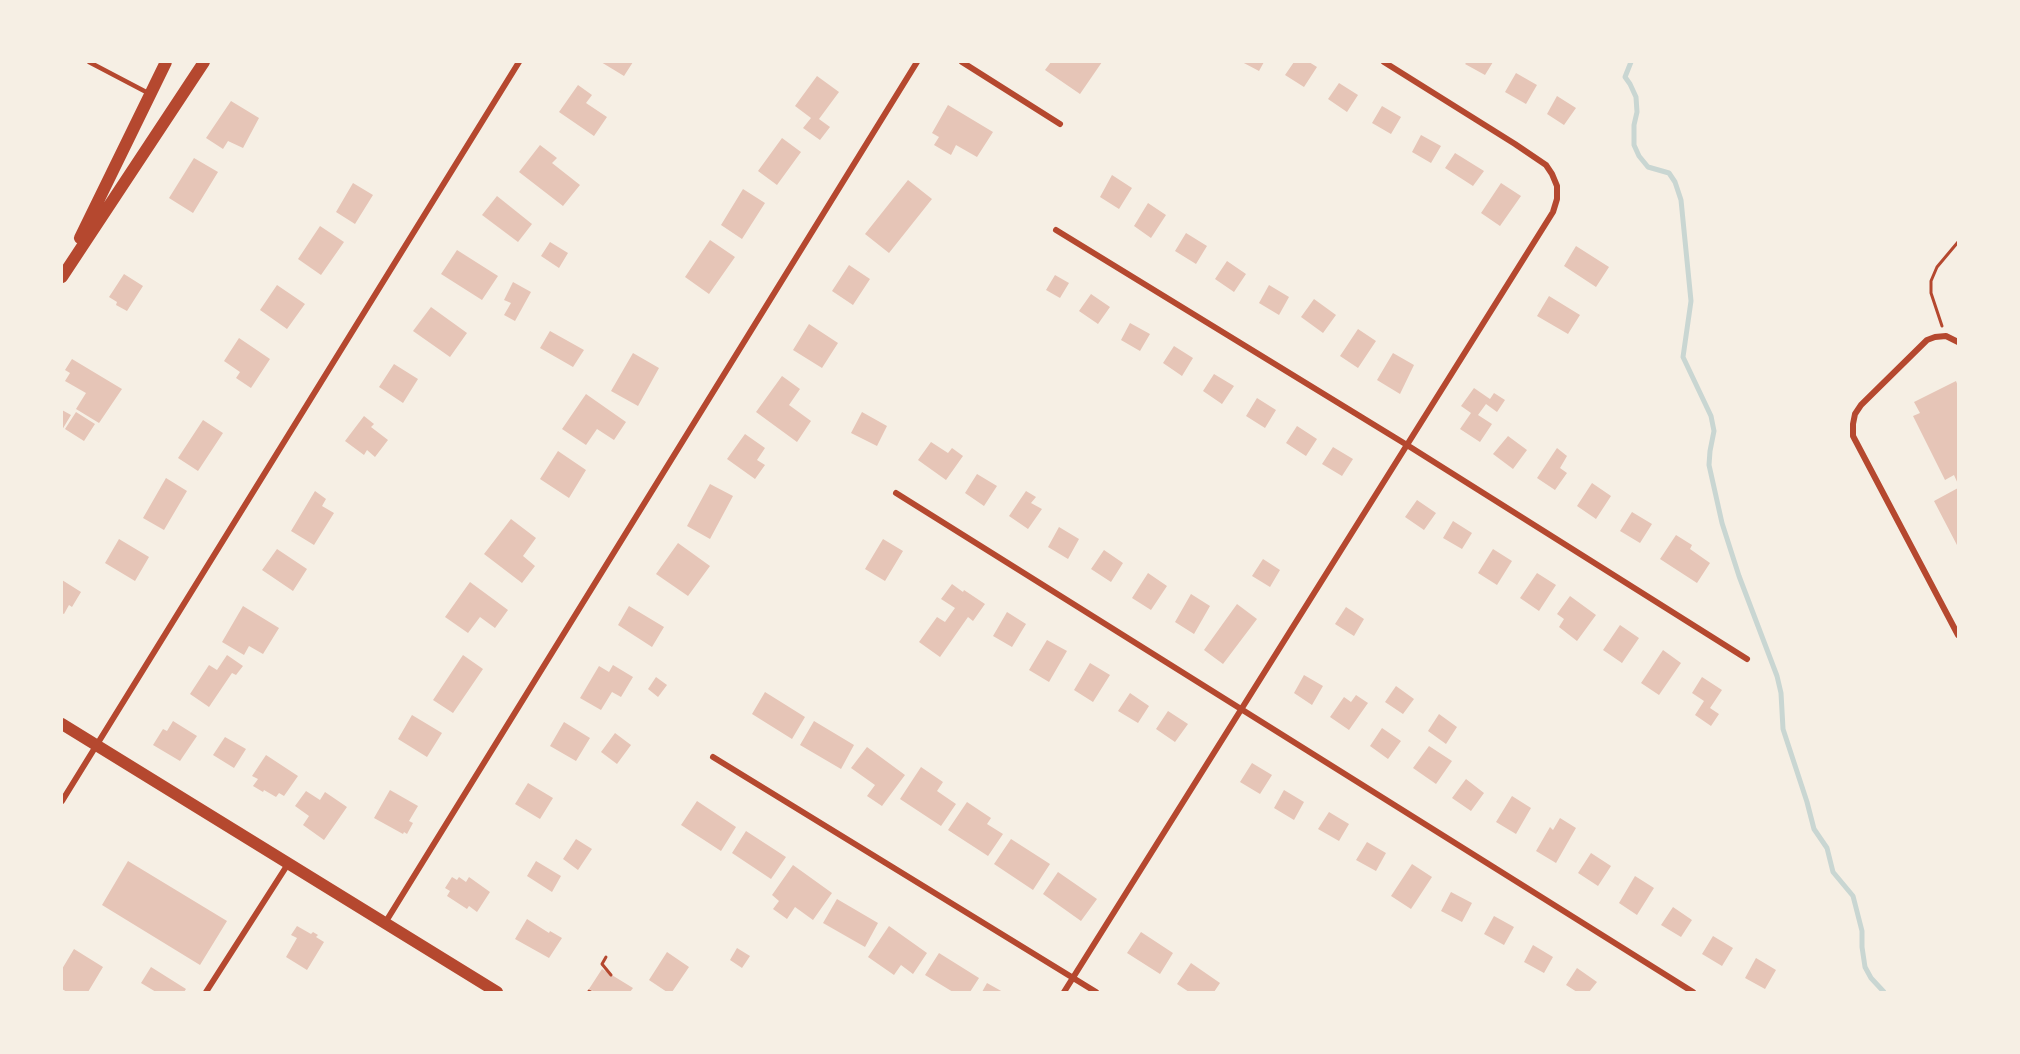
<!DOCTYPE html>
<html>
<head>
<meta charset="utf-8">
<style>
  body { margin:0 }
  #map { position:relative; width:2020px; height:1054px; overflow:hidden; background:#f6efe4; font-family:Montserrat,sans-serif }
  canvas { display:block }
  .frame { position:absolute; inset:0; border:63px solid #f6efe4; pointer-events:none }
</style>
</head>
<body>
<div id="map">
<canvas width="2020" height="1054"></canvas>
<div class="frame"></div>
</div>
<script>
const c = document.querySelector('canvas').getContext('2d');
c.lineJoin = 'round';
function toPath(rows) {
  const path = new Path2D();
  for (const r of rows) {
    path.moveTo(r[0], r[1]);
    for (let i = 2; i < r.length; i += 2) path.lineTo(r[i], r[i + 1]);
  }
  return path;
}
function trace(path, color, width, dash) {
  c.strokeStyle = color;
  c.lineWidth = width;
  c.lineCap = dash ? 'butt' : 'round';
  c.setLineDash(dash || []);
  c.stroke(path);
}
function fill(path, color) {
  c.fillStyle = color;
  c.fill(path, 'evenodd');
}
const stream = toPath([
  [1631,62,1625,77,1630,84,1636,97,1637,112,1634,125,1634,145,1639,156,1648,167,1669,173,1675,182,1681,200,1691,301,1683,357,1711,416,1714,431,1710,451,1709,465,1722,523,1739,576,1777,676,1781,693,1783,729,1807,802,1814,829,1827,848,1833,872,1853,896,1862,931,1862,947,1865,967,1871,978,1884,992]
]);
const building = toPath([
  [601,62,633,62,624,76],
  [1051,62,1102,62,1080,94,1045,70],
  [1242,62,1264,62,1259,71],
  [1294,62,1309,62,1317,67,1304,87,1285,75],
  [1467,62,1493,62,1485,75,1465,64],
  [1516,73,1537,85,1526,104,1505,92],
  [817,76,839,92,819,119,830,127,820,140,803,128,811,118,795,106],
  [1339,83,1358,95,1347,112,1328,99],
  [578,85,592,95,586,103,607,117,594,136,559,112],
  [1557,96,1576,108,1564,125,1547,114],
  [231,101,259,118,243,148,228,141,223,149,206,138],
  [948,105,993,132,977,157,956,145,951,155,934,145,939,137,932,133],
  [1382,106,1401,117,1391,134,1372,123],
  [1421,135,1441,146,1431,163,1412,152],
  [782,138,801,152,777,185,758,171],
  [540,145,557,158,552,163,580,185,563,206,519,172],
  [1455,153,1484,171,1473,186,1445,168],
  [194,158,218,172,193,213,169,198],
  [1112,175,1132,188,1119,209,1100,197],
  [908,180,932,199,889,253,865,234],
  [353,183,373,195,355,224,336,212],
  [1501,183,1521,196,1500,226,1481,213],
  [743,189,765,203,742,239,721,225],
  [497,196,532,224,518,242,482,215],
  [1148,203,1166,215,1151,238,1134,226],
  [320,226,344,242,321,275,298,259],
  [1186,233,1207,246,1196,264,1175,251],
  [710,240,735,257,709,294,685,277],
  [550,242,568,253,559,268,541,256],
  [1576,246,1609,267,1596,287,1564,266],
  [457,250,498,276,482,300,441,274],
  [1227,261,1246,274,1234,292,1215,279],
  [849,265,870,279,853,305,832,291],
  [124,274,143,286,127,311,116,305,117,302,109,297],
  [1055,275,1069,283,1060,298,1046,290],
  [513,282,531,292,515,321,504,315,511,303,504,300],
  [277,285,305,304,287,329,260,310],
  [1269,285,1289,297,1279,315,1259,303],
  [1091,294,1110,307,1098,324,1079,311],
  [1549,296,1580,315,1568,334,1537,316],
  [1314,299,1336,315,1323,333,1301,317],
  [431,307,467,333,450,357,413,331],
  [1130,323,1150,334,1140,351,1121,340],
  [809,324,838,343,822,368,793,350],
  [1358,329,1376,341,1358,368,1340,356],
  [550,331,584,350,573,367,540,348],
  [239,338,270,359,251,388,236,378,240,372,224,361],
  [1174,346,1193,358,1182,376,1163,363],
  [633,353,659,368,638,406,611,391],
  [1393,353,1414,365,1400,394,1377,380],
  [72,359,122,389,99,423,76,409,86,393,65,381,70,373,65,370],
  [394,364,418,379,403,403,379,387],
  [1214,374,1234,386,1222,404,1203,391],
  [782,376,800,389,789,405,811,421,797,442,756,412],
  [1956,381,1958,386,1958,484,1954,475,1945,480,1913,416,1920,413,1914,402],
  [1474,388,1490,399,1494,393,1505,400,1497,412,1486,404,1478,415,1492,424,1480,442,1460,429,1471,413,1461,406],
  [586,394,626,422,614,440,597,429,586,445,562,429],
  [1257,398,1276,410,1265,428,1246,416],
  [62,410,71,415,62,430],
  [76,412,95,424,84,441,65,429],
  [862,412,887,426,877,446,851,433],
  [364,416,374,424,371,427,388,440,375,457,367,450,364,455,345,441],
  [203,420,223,433,198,471,178,458],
  [1297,426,1317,439,1306,456,1286,443],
  [745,434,765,448,757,460,765,465,755,479,727,459],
  [1508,436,1527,450,1513,469,1493,454],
  [931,442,948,453,952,448,963,456,946,480,918,460],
  [1333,447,1353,459,1342,476,1322,464],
  [1557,448,1567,456,1560,468,1567,473,1555,490,1537,478],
  [558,451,586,470,569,498,540,479],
  [977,474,997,486,984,506,965,493],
  [166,478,187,491,164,530,143,518],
  [1592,483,1611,496,1596,519,1577,506],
  [710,484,733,496,710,539,687,526],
  [1958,488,1958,547,1934,501],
  [315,491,326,499,322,506,334,513,314,545,291,531],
  [1026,491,1036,497,1031,503,1042,509,1028,529,1009,516],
  [1417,500,1436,513,1424,530,1405,517],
  [1632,512,1652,524,1640,543,1620,531],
  [511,519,536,538,523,556,535,566,522,583,484,554],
  [1453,521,1472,533,1462,549,1443,538],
  [1059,527,1079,539,1068,559,1048,547],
  [1676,535,1692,545,1690,549,1710,563,1697,583,1660,559],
  [119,539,149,557,135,581,105,563],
  [883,539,903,551,885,581,865,569],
  [678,543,710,566,688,596,656,574],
  [277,549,307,569,293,591,262,570],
  [1493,549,1512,561,1497,585,1478,573],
  [1104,550,1123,563,1111,582,1091,569],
  [1263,559,1280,570,1270,587,1252,576],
  [1148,573,1167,586,1151,610,1132,598],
  [1537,573,1556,585,1539,611,1520,598],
  [62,580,81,592,72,607,69,605,64,614,62,613],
  [470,582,508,610,495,628,480,617,468,633,445,617],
  [952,584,963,592,964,590,985,604,973,621,968,617,940,657,919,642,937,617,945,622,955,608,941,599],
  [1191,594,1210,606,1194,634,1175,622],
  [1570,596,1596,615,1577,641,1559,627,1564,619,1557,614],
  [1237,604,1257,619,1223,664,1204,650],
  [243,606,279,628,263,654,249,646,244,655,222,642],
  [629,606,664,627,652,647,618,625],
  [1346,607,1364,619,1354,636,1335,624],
  [1007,612,1026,624,1012,647,993,636],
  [1620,625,1639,638,1622,663,1603,650],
  [1047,640,1067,651,1049,682,1029,670],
  [1663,650,1681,663,1659,695,1641,683],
  [227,655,243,666,236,675,232,673,209,707,190,694,209,665,217,670],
  [463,655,483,669,453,713,433,700],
  [1090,663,1110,675,1093,702,1074,690],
  [613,665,633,677,621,697,612,692,601,710,580,698,599,666,609,672],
  [1304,675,1323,686,1312,705,1294,693],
  [656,677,667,685,658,697,648,689],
  [1702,677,1722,690,1710,708,1719,714,1711,726,1695,715,1704,701,1692,693],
  [1396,686,1414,699,1403,714,1385,702],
  [765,692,805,717,792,739,752,714],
  [1130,693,1149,706,1138,723,1118,711],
  [1356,695,1368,703,1349,730,1330,717,1344,697,1351,702],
  [1168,711,1188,724,1175,742,1156,729],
  [1439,714,1457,727,1446,744,1428,731],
  [412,715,442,733,427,757,398,739],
  [173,721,197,736,180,761,153,745,163,729,167,731],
  [814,721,854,745,841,769,800,745],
  [564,722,590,738,576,761,550,746],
  [1382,728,1401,741,1388,759,1370,746],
  [615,733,631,745,617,764,601,752],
  [225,737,246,749,234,768,213,755],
  [1429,746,1452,761,1436,784,1413,768],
  [867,747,905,775,882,806,867,796,875,785,851,768],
  [266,755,298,776,284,796,279,793,276,797,264,790,263,792,253,786,258,779,252,776],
  [1252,763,1272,775,1260,794,1240,782],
  [921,767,943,782,937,791,956,804,941,826,900,799],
  [1466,779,1484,793,1471,811,1452,798],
  [528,783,553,798,540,819,515,804],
  [390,790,418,806,409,821,413,823,407,834,404,832,403,834,374,818],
  [1284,790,1304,802,1294,820,1274,808],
  [306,791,320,800,325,792,347,807,324,840,303,825,309,816,295,806],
  [1512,796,1531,808,1516,834,1496,822],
  [697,801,736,827,721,851,681,825],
  [967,802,991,818,987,824,1003,834,988,856,948,830],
  [1329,812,1349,824,1339,841,1318,829],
  [1560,818,1576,828,1556,863,1536,851,1550,827,1553,830],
  [746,831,786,857,771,879,732,853],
  [576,839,592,849,578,870,563,859],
  [1011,839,1050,864,1033,890,994,864],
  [1367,842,1386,853,1376,871,1356,860],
  [1591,853,1611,866,1598,886,1578,873],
  [128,861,227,921,200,965,102,905],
  [536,861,561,876,552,892,527,876],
  [1412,864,1432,877,1411,909,1391,896],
  [793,865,832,893,813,920,795,907,787,919,773,909,779,901,772,895],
  [1058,872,1097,899,1081,921,1043,894],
  [1635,876,1654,888,1637,915,1619,903],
  [452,877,457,880,459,877,466,882,469,877,490,892,477,912,469,906,467,909,447,896,450,891,445,888],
  [1451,892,1472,903,1462,922,1441,911],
  [837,899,878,923,865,947,823,923],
  [1673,907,1692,920,1681,937,1661,925],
  [1494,916,1514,927,1504,945,1484,934],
  [527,919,549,933,550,931,562,938,549,958,515,939],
  [297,926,311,934,313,932,318,935,316,937,324,942,307,970,286,957,297,938,291,935],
  [889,926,927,953,913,974,901,965,894,975,868,957],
  [1141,932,1173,953,1160,974,1127,953],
  [1713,936,1733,948,1722,966,1702,954],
  [1533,945,1553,957,1544,973,1524,962],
  [737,948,750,956,742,968,730,960],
  [74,949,103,967,88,992,67,992,62,989,62,969],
  [667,952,689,967,672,992,667,992,649,980],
  [939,953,979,978,970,992,953,992,925,975],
  [1756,958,1776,970,1765,989,1745,978],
  [1191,963,1220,983,1214,992,1189,992,1177,984],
  [151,967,186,989,184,992,156,992,141,983],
  [1577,968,1597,982,1589,992,1577,992,1566,985],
  [602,969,633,988,630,992,595,992,589,989],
  [987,983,1003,992,982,992]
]);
const path = toPath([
  [1942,326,1931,293,1931,281,1937,267,1958,242],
  [606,957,602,964,611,975],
  [589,991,591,992]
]);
const service = toPath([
  [89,62,150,94]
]);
const minor = toPath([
  [962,62,1060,124],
  [1056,230,1407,445,1747,659],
  [1958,342,1946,336,1935,337,1927,340,1861,405,1855,414,1853,424,1853,436,1958,635],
  [896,493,1693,992],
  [713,757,1096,992],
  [62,801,519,62],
  [385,923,917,62],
  [206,992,288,864],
  [1064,992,1553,212,1557,199,1557,186,1552,174,1546,165,1515,144,1384,62]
]);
const secondary = toPath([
  [80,238,166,62],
  [62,277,204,62],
  [62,724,497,992]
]);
trace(stream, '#c9d6d2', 5);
fill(building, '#e6c5b7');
trace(path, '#b5482f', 3);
trace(service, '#b5482f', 4.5);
trace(minor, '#b5482f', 6);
trace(secondary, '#b5482f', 12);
</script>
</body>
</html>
